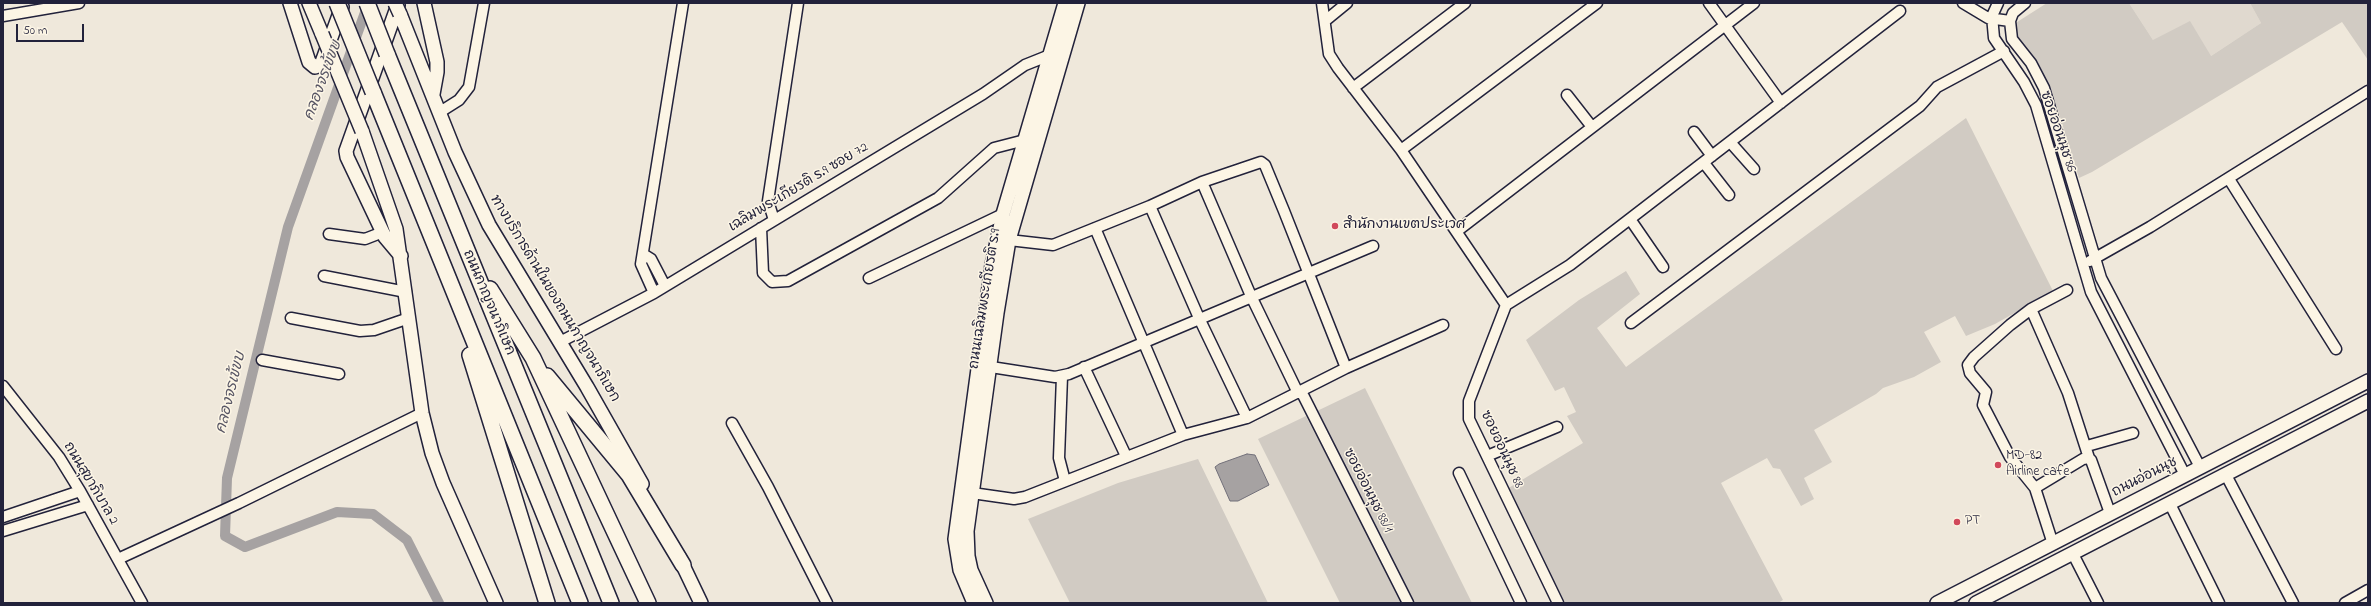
<!DOCTYPE html>
<html>
<head>
<meta charset="utf-8">
<style>
  body { margin:0 }
  #map { position:relative; width:2371px; height:606px; overflow:hidden; background:#efe8db; font-family:"Indie Flower",sans-serif }
  canvas { display:block }
  .frame { position:absolute; inset:0; border:4px solid #22223b; pointer-events:none }
  .scale { position:absolute; left:16px; top:24px; width:68px; height:18px; box-sizing:border-box; border:2px solid #22223b; border-top:0; padding-left:5px; font-size:12px; line-height:14px; white-space:nowrap; color:#22223b; -webkit-text-stroke:3px #fcf5e5; paint-order:stroke }
</style>
</head>
<body>
<div id="map">
<canvas width="2371" height="606"></canvas>
<div class="frame"></div>
<div class="scale">50 m</div>
</div>
<script>
const c = document.querySelector('canvas').getContext('2d');
c.lineJoin = 'round';
function fill(path, color) {
  c.fillStyle = color;
  c.fill(path, 'evenodd');
}
function toPath(rows) {
  const path = new Path2D();
  for (const r of rows) {
    path.moveTo(r[0], r[1]);
    for (let i = 2; i < r.length; i += 2) path.lineTo(r[i], r[i + 1]);
  }
  return path;
}
function trace(path, color, width, dash) {
  c.strokeStyle = color;
  c.lineWidth = width;
  c.lineCap = dash ? 'butt' : 'round';
  c.setLineDash(dash || []);
  c.stroke(path);
}
function drawText(font, color, halo, rows, align = 'center') {
  c.font = font + ' "Indie Flower","Playpen Sans Thai",sans-serif';
  c.lineWidth = 3;
  c.setLineDash([]);
  c.textBaseline = 'middle';
  c.strokeStyle = halo;
  c.fillStyle = color;
  for (const [text, x, y, turn = 0] of rows) {
    c.save();
    c.translate(x, y);
    c.rotate((+turn || 0) * Math.PI / 180);
    c.textAlign = isNaN(turn) ? turn : align;
    if (halo) c.strokeText(text, 0, 0);
    c.fillText(text, 0, 0);
    c.restore();
  }
}
const built = toPath([
  [2129,3,2250,3,2261,23,2211,56,2153,40]
]);
const green = toPath([
  [2047,3,2129,3,2153,40,2190,21,2211,56,2261,23,2250,3,2368,3,2368,60,2342,22,2092,172,2079,178,2057,107,2030,54,2016,36,2014,24],
  [1966,118,2053,291,1995,324,1966,336,1955,316,1924,332,1941,362,1914,377,1883,388,1876,394,1814,430,1832,462,1804,478,1814,499,1801,506,1780,469,1773,468,1767,458,1721,483,1783,600,1778,603,1565,603,1507,489,1583,443,1567,416,1576,412,1564,387,1555,391,1526,340,1579,300,1626,271,1640,294,1597,328,1626,367],
  [1365,388,1472,603,1413,603,1317,411],
  [1306,416,1380,558,1402,603,1340,603,1258,439],
  [1198,459,1268,603,1070,603,1028,519,1118,483]
]);
const water = toPath([
  [1247,454,1255,455,1269,485,1238,501,1230,501,1215,467,1219,464,1247,454]
]);
const canal = toPath([
  [368,4,288,227,227,478,225,536,245,547,337,512,373,514,407,540,439,603]
]);
const minor = toPath([
  [1322,3,1329,54,1338,68,1401,150,1506,305],
  [1709,3,1781,103],
  [1963,3,1988,18,2010,21],
  [1998,3,1992,16,1994,38,2024,82,2036,105,2091,292,2185,475],
  [2025,3,2013,13,2010,21,2012,39,2031,63,2044,88,2101,278,2200,467],
  [3,16,79,3],
  [1325,21,1347,3],
  [1353,88,1465,3],
  [1567,95,1592,127],
  [440,112,459,100,469,87,484,3],
  [1694,132,1712,156],
  [1730,142,1754,169],
  [1401,150,1597,3],
  [1704,163,1729,195],
  [2229,179,2336,349],
  [1202,182,1251,296,1298,393],
  [1150,206,1199,318,1247,418],
  [1630,219,1663,267],
  [774,220,768,201,798,3],
  [761,228,763,273,772,282,788,281,938,198,994,148,1025,140],
  [1095,228,1183,435],
  [1457,231,1754,3],
  [329,234,365,239,383,232],
  [1009,240,1053,245,1150,206,1202,182,1261,162,1265,165,1284,211,1346,368],
  [643,254,651,259,665,286],
  [2090,261,2150,227,2368,91],
  [324,276,406,292],
  [869,278,1003,214],
  [654,293,641,264,683,3],
  [1506,305,1570,265,1900,11],
  [1506,305,1469,401,1469,419,1558,603],
  [2031,309,2068,393,2089,458],
  [291,318,360,331,374,330,409,318],
  [1631,323,1920,106,1937,87,2004,51],
  [560,342,654,293,983,94,1025,65,1050,55],
  [262,360,339,374],
  [991,367,1055,377,1069,374,1373,246],
  [1084,367,1126,456],
  [1062,376,1059,458,1065,481],
  [3,386,59,457,80,491,142,603],
  [1301,391,1408,603],
  [732,423,768,487,827,603],
  [2087,446,2133,433],
  [1487,456,1557,427],
  [1459,473,1521,603],
  [2226,475,2293,603],
  [2035,488,2010,457,1983,405,1986,392,1970,373,1968,365,1974,357,2010,325,2031,309,2067,290],
  [972,493,1014,499,1025,497,1183,435,1247,418,1346,368,1443,325],
  [2170,504,2219,603],
  [3,517,80,491],
  [3,531,88,505],
  [2053,544,2035,488,2083,459,2089,458,2091,460,2110,513],
  [2073,554,2098,603],
  [118,559,239,503,422,413],
  [2345,603,2368,590]
]);
const major = toPath([
  [290,3,309,62,315,67,321,65,342,7],
  [309,3,322,34],
  [424,3,437,62,437,72,433,94],
  [398,5,346,151,347,157,385,237,401,256],
  [400,14,455,152,489,225,587,387,642,484],
  [362,131,396,229,422,413,432,453,443,483,496,603],
  [679,557,701,603],
  [974,603,960,570,955,539,992,265,1003,214,1065,3],
  [986,603,971,570,968,556,967,531,997,313,1009,240,1078,3],
  [1937,603,2368,381],
  [1976,603,2368,401]
]);
const highway = toPath([
  [387,54,611,603],
  [373,92,580,603],
  [490,289,533,358,648,603],
  [470,355,547,603],
  [547,376,629,475,683,565]
]);
const majorBridge = toPath([
  [395,3,400,14],
  [322,34,362,131]
]);
const highwayBridge = toPath([
  [337,3,373,92],
  [367,3,387,54]
]);
const markers = [
  [1335,226,4,"#d1495b"],
  [1998,465,4,"#d1495b"],
  [1957,522,4,"#d1495b"]
];
const streetNames = [
  ["ซอยอ่อนนุช 86",2057,132,71],
  ["เฉลิมพระเกียรติ ร.9 ซอย 72",799,188,-31],
  ["ทางบริการด้านในของถนนกาญจนาภิเษก",554,299,59],
  ["ถนนเฉลิมพระเกียรติ ร.9",986,299,-81],
  ["ถนนกาญจนาภิเษก",488,303,67],
  ["ซอยอ่อนนุช 88",1501,450,65],
  ["ถนนอ่อนนุช",2145,478,-27],
  ["ถนนสุขาภิบาล 2",90,484,59],
  ["ซอยอ่อนนุช 88/1",1367,491,63]
];
const poiNames = [
  ["สำนักงานเขตประเวศ",1343,226],
  ["MD-82",2006,457],
  ["Airline cafe",2006,473],
  ["PT",1965,522]
];
const waterNames = [
  ["คลองจรเข้ขบ",324,81,-70],
  ["คลองจรเข้ขบ",232,393,-76]
];
fill(built, '#e0d9cf');
fill(green, '#d1cbc3');
fill(water, '#a6a2a2');
trace(water, '#716f79', 1);
trace(canal, '#a6a2a2', 10);
trace(minor, '#22223b', 13);
trace(major, '#22223b', 16);
trace(highway, '#22223b', 18);
trace(minor, '#fcf5e5', 10);
trace(major, '#fcf5e5', 13);
trace(highway, '#fcf5e5', 15);
trace(majorBridge, '#22223b', 16, []);
trace(highwayBridge, '#22223b', 18, []);
trace(majorBridge, '#fcf5e5', 13);
trace(highwayBridge, '#fcf5e5', 15);
for (const [x, y, r, color] of markers) {
  const dot = new Path2D();
  dot.arc(x, y, r, 0, 2 * Math.PI);
  c.fillStyle = color;
  c.fill(dot);
  trace(dot, '#fcf5e5', 1.5);
}
drawText('14px', '#22223b', '#fcf5e5', streetNames);
drawText('14px', '#22223b', '#fcf5e5', poiNames, 'left');
drawText('italic 15px', '#575564', '#fcf5e5', waterNames);
</script>
</body>
</html>
